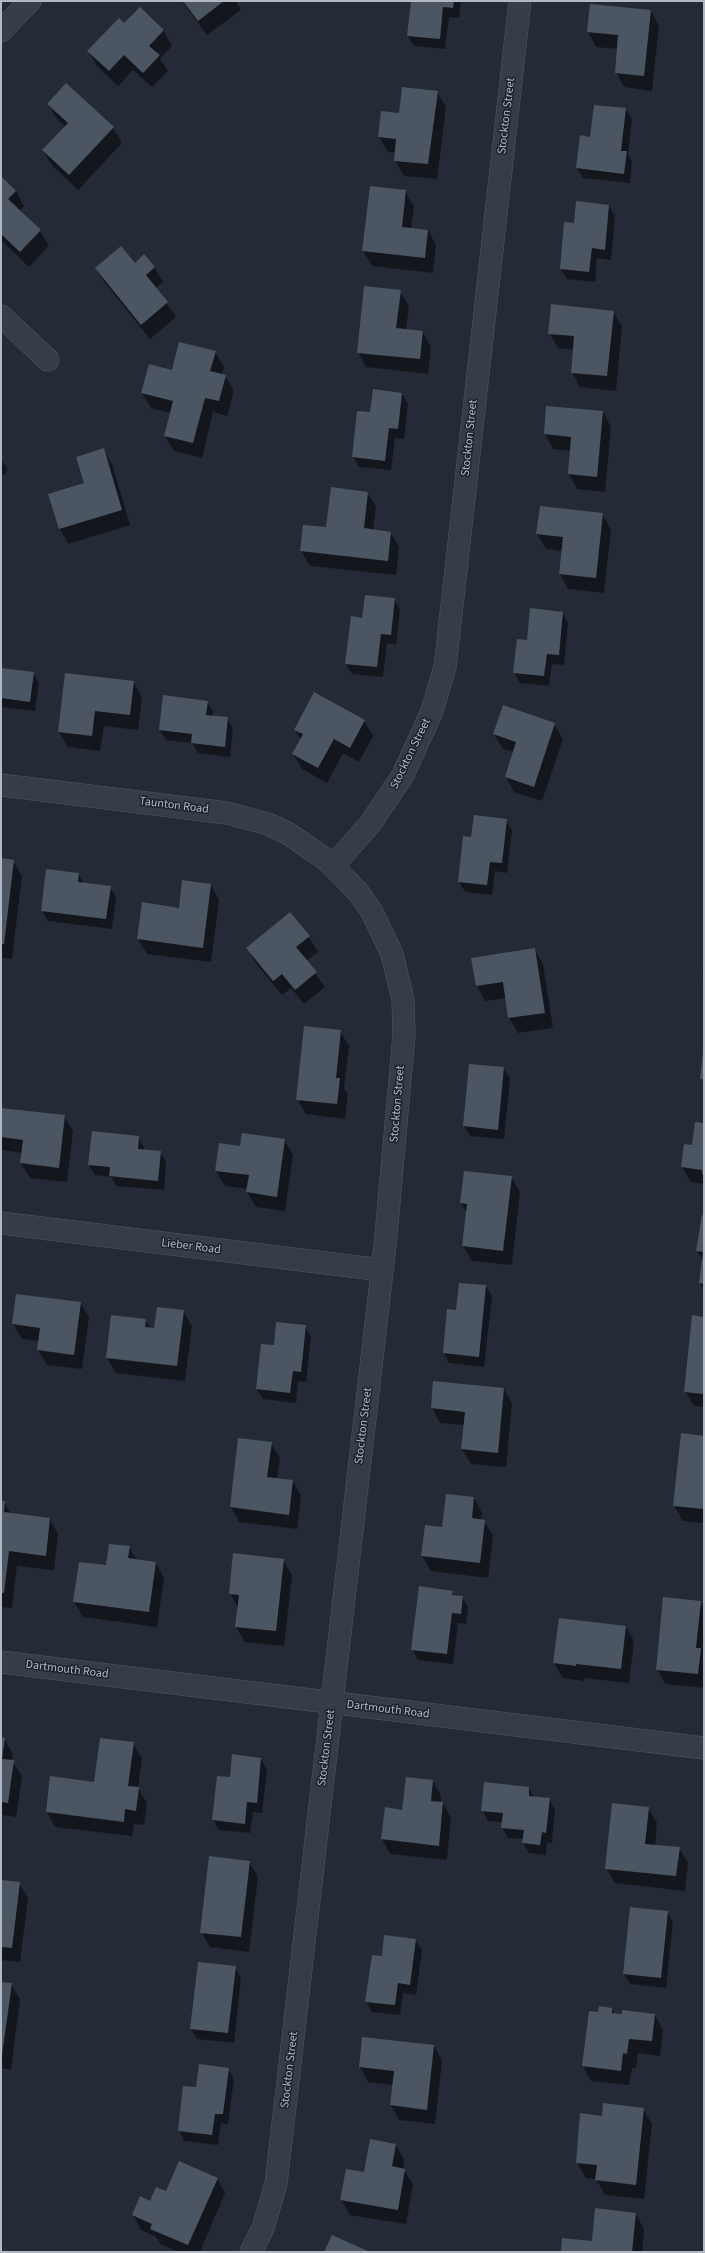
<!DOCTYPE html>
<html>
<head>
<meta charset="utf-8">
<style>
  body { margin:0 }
  #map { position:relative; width:705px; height:2253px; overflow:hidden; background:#242b37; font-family:"Source Sans 3",sans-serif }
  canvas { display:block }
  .frame { position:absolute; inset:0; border:2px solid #b2b8c4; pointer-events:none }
</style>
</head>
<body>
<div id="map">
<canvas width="705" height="2253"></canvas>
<div class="frame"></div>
</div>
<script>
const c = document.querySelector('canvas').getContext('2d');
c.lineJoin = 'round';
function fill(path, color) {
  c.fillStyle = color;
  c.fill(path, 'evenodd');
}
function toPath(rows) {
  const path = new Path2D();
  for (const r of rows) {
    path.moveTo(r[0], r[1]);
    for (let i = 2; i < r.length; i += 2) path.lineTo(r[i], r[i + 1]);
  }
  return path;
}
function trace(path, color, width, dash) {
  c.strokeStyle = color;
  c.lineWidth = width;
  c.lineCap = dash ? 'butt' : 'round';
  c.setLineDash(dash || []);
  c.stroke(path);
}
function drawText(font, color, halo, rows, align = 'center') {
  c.font = font + ' "Source Sans 3",sans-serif';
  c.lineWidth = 3;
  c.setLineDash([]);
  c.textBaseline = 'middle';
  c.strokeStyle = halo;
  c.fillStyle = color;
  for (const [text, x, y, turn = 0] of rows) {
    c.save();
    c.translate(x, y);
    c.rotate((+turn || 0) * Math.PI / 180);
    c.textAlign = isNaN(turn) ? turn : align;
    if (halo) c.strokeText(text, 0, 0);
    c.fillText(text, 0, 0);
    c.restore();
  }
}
const shadow = toPath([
  [182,1,236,1,241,10,207,35],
  [412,1,461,1,459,18,449,17,445,49,414,46,408,36],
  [140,8,164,31,172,46,160,58,168,71,152,87,133,70,118,86,97,66,88,51,125,25],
  [651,11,659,26,652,91,624,87,616,72,618,49,596,47,588,32],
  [437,92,446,107,437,179,404,176,395,161,396,153,388,152,379,137,400,114],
  [48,104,113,128,122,143,78,190,52,165,43,151,66,127,57,119],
  [626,109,632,119,628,155,632,162,630,183,583,178,577,168,591,138],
  [1,178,16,191,24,206,20,211,40,231,49,246,29,267,1,240],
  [405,191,414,206,411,229,428,230,436,245,433,273,372,266,363,251],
  [609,206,615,216,611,260,597,258,595,282,567,279,561,269,575,224],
  [135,264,154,267,163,282,156,288,176,317,150,339,105,283,96,269],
  [400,291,409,306,406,330,423,332,431,347,428,374,366,367,358,352],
  [614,312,622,327,616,391,580,387,572,372,574,350,558,348,549,333],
  [215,352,224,367,222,375,225,376,234,391,227,416,213,412,202,458,174,451,165,436,171,413,151,408,142,393,173,371],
  [402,393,408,404,404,439,395,438,391,470,359,467,353,457,371,413],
  [603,412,611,427,605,492,577,489,569,474,571,451,553,449,545,434],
  [103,449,112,464,130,525,68,544,60,529],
  [1,459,8,470,1,478],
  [367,492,376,507,373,530,390,532,399,547,396,575,310,566,301,551],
  [540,507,602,514,611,529,604,593,568,589,560,574,562,551,546,549,537,534],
  [394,599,400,610,396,645,387,643,383,677,352,674,346,664,363,619],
  [563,613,568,623,564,665,552,664,549,686,520,683,514,672,528,641],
  [1,669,33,673,39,683,35,711,1,707],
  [134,682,142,697,138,730,104,726,100,751,68,747,59,732],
  [164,696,207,702,213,712,212,716,227,718,233,728,230,757,198,753,192,743,166,740,160,730],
  [364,721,373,736,359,762,343,753,327,783,302,769,293,754,301,740,295,730],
  [554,724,563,739,542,801,514,792,506,777,514,752,503,749,494,734],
  [506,820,512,830,507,873,495,871,492,895,465,892,459,882,472,838],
  [1,859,13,861,22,876,12,959,1,958],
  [47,870,79,874,84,884,110,887,116,897,112,929,48,921,42,911],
  [211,885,219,900,211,962,147,954,138,939],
  [309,937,318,952,306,961,325,987,304,1004,291,988,282,995,256,963,247,948],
  [534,949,543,964,553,1028,518,1033,509,1018,506,998,485,1001,477,986,472,958],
  [704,965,704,980,702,977],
  [340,1031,349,1046,344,1088,348,1094,345,1119,306,1114,297,1099],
  [504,1068,510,1079,504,1139,470,1136,464,1126],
  [1,1109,64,1116,73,1131,67,1182,30,1178,21,1163,23,1153,1,1150],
  [704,1124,704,1184,691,1182,682,1167],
  [138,1137,144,1147,144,1150,160,1152,166,1162,164,1190,116,1186,111,1177,95,1175,89,1165],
  [284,1140,293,1155,285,1211,256,1207,247,1192,248,1189,225,1186,216,1171,241,1147],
  [511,1177,520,1192,512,1265,472,1261,463,1246,467,1213,461,1203],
  [704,1216,704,1291,700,1283,703,1260,697,1251],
  [486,1286,492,1296,484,1367,449,1363,444,1353,457,1311],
  [80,1302,89,1317,82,1369,47,1365,38,1350,39,1341,22,1339,13,1324],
  [183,1311,192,1326,185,1381,116,1373,107,1358,145,1320,151,1329,155,1329],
  [704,1318,704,1407,694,1406,685,1391],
  [305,1326,311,1337,306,1382,298,1381,296,1403,263,1399,257,1389,274,1346],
  [434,1382,504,1389,512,1404,506,1467,471,1464,462,1449,465,1425,440,1423,432,1408],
  [704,1437,704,1523,683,1521,674,1506],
  [271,1443,280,1458,277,1479,293,1481,301,1496,297,1529,239,1522,231,1507],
  [474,1498,482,1513,481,1520,484,1521,493,1536,488,1578,431,1571,422,1556,443,1528],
  [1,1502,4,1502,11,1514,50,1519,58,1534,54,1570,17,1566,12,1608,1,1607],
  [129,1547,137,1561,156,1563,164,1578,157,1627,83,1617,74,1602,107,1566],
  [283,1560,292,1575,284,1646,245,1642,236,1627,238,1608,230,1593],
  [452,1592,455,1596,462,1597,468,1607,466,1624,458,1623,453,1664,418,1660,412,1649],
  [701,1602,704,1608,704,1688,665,1684,657,1669],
  [626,1627,634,1641,629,1683,584,1678,584,1681,563,1678,554,1663],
  [1,1738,4,1739,13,1754,12,1761,22,1776,16,1817,1,1815],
  [133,1743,142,1758,138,1788,147,1803,144,1825,134,1824,132,1836,55,1827,47,1812,95,1783],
  [261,1759,267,1769,262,1813,253,1812,250,1833,219,1830,213,1820],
  [433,1781,441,1796,441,1803,443,1803,451,1818,447,1860,390,1854,382,1839,403,1811],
  [529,1788,534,1797,549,1799,555,1809,552,1843,547,1842,546,1855,529,1853,523,1843,524,1839,508,1838,502,1827,503,1822,488,1821,482,1810],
  [648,1808,657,1823,655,1846,679,1848,688,1863,685,1891,615,1883,606,1868],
  [249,1862,258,1877,249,1952,210,1947,201,1932],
  [1,1881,19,1883,28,1898,20,1962,1,1960],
  [667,1912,673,1922,666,1988,630,1984,624,1974],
  [416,1940,422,1950,416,1995,403,1993,400,2015,372,2012,366,2002,383,1957],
  [235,1967,241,1978,234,2043,197,2039,191,2029],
  [1,1983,11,1984,20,1999,11,2070,1,2068],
  [612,2009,615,2014,655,2015,663,2030,660,2056,638,2053,636,2068,632,2068,629,2085,591,2081,583,2066,599,2013],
  [363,2038,434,2046,442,2061,435,2124,399,2120,391,2105,393,2085,368,2082,360,2067],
  [228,2069,234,2079,228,2124,221,2123,218,2145,184,2141,179,2130],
  [643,2109,652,2124,644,2199,605,2195,596,2179,586,2178,577,2163,603,2117],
  [396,2145,404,2160,403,2169,413,2184,406,2224,350,2215,341,2200,365,2174],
  [217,2178,225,2193,200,2252,179,2252,160,2244,156,2237,141,2230,133,2215,167,2193],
  [636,2214,644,2229,642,2252,562,2252,593,2242]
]);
const building = toPath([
  [183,1,224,1,198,21],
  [411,1,454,1,453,8,443,7,440,39,407,36],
  [590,4,651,10,644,76,615,73,618,35,587,32],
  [140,7,164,30,149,46,160,55,143,73,124,55,109,71,87,51,119,18,124,23],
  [66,83,114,127,69,175,42,150,68,123,47,104],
  [402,87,438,91,428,164,394,161,396,139,378,137,381,111,399,113],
  [594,105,626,108,621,151,627,151,624,174,576,168,580,135,590,137],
  [1,176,16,191,8,199,41,230,20,252,1,234],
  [370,186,406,190,402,227,428,230,425,258,362,251],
  [576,201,609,205,605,250,592,248,589,272,560,269,564,222,574,223],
  [121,246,135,263,144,254,155,267,146,275,168,302,141,325,95,268],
  [364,286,401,290,396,328,423,331,420,359,357,353],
  [551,304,614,311,607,376,571,373,574,336,548,334],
  [179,342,216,351,210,371,226,375,219,401,205,398,193,443,164,436,173,401,141,393,149,364,172,370],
  [373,389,402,393,398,429,389,428,385,461,352,457,357,411,370,412],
  [546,406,603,411,597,477,568,474,571,437,544,434],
  [104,448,122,510,59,529,48,494,84,483,76,457],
  [331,487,368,492,364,528,391,532,388,561,300,551,303,525,326,527],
  [540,506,603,513,596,578,559,574,563,537,536,534],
  [365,595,395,598,391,635,381,634,377,667,345,664,351,616,362,618],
  [530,608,563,612,559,655,547,654,544,676,513,673,517,639,527,640],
  [1,668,34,672,30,702,1,698],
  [65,673,134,681,130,715,95,711,92,736,58,732],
  [314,692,365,720,350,748,334,739,318,768,292,754,303,734,294,730],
  [163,695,208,701,206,715,228,717,225,747,191,743,192,734,159,730],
  [503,705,555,723,534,787,505,777,516,742,493,734],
  [474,815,507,819,502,863,490,862,487,885,458,882,463,836,471,837],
  [1,858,14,860,4,944,1,944],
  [46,869,79,873,78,882,111,886,106,919,41,911],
  [182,880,211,884,203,948,137,939,142,902,179,908],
  [290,912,310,936,296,947,317,972,295,990,282,974,273,981,246,948],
  [535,948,545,1013,508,1018,503,982,476,986,471,958],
  [304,1026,341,1030,336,1078,340,1078,337,1104,296,1100],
  [703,1052,704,1052,704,1079,700,1079],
  [469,1064,504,1067,498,1130,463,1126],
  [1,1108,65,1115,59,1168,20,1163,23,1140,1,1137],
  [695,1122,704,1123,704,1174,702,1174,702,1170,681,1167,684,1144,692,1145],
  [92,1131,139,1136,138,1149,161,1151,158,1181,109,1176,110,1167,88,1165],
  [242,1133,285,1139,277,1197,246,1192,249,1175,215,1171,219,1143,240,1146],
  [464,1171,512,1176,503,1251,462,1246,467,1204,460,1203],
  [702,1215,704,1215,704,1284,699,1283,703,1252,696,1251],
  [459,1283,486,1285,479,1357,443,1353,447,1309,456,1310],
  [16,1294,81,1302,74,1355,37,1350,40,1328,12,1324],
  [157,1307,184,1310,177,1366,106,1358,111,1315,146,1319,145,1327,154,1328],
  [692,1315,704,1317,704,1394,684,1392],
  [276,1322,306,1325,301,1372,293,1371,290,1393,256,1389,261,1344,274,1345],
  [433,1381,504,1388,498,1453,461,1449,465,1412,431,1408],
  [681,1433,704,1436,704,1509,673,1506],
  [238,1438,272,1442,267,1477,293,1480,289,1515,230,1507],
  [446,1494,474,1497,472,1518,485,1520,480,1563,421,1556,425,1525,442,1527],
  [1,1501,5,1501,4,1512,50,1518,46,1556,9,1551,4,1593,1,1593],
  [109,1544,130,1546,128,1558,156,1562,149,1612,73,1602,79,1562,106,1565],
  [233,1553,284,1559,276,1631,235,1627,239,1595,229,1594],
  [419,1586,453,1591,452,1595,463,1596,461,1614,452,1613,447,1654,411,1650],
  [663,1597,701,1601,696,1648,701,1648,698,1674,656,1670],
  [559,1618,626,1626,621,1669,576,1664,576,1666,553,1663],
  [1,1737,5,1738,2,1759,14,1760,8,1803,1,1802],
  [100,1738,134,1742,128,1786,139,1787,136,1811,125,1809,124,1822,46,1812,50,1776,94,1782],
  [232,1754,261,1758,257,1803,247,1802,245,1824,212,1820,217,1776,230,1777],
  [406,1777,433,1780,431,1801,443,1802,439,1846,381,1839,385,1807,402,1810],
  [484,1782,529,1787,529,1796,550,1798,546,1833,542,1832,540,1845,522,1843,524,1830,501,1828,503,1813,481,1811],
  [612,1803,649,1807,645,1844,680,1847,676,1876,605,1869],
  [209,1856,250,1861,241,1937,200,1933],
  [1,1880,20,1882,12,1948,1,1947],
  [630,1907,668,1911,661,1978,623,1974],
  [384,1935,416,1939,410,1985,398,1983,395,2005,365,2002,372,1955,382,1956],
  [198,1962,236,1966,228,2033,190,2029],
  [1,1982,12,1983,2,2055,1,2055],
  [599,2006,612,2008,612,2013,622,2014,622,2010,655,2014,652,2041,629,2039,627,2054,623,2053,621,2071,582,2066,589,2011,598,2012],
  [362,2037,434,2045,427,2110,390,2105,394,2071,359,2067],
  [199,2064,229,2068,223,2114,215,2114,212,2135,178,2131,183,2086,196,2087],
  [603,2103,644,2108,636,2185,595,2180,597,2165,576,2163,580,2113,602,2116],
  [370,2139,396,2144,392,2166,405,2169,398,2210,340,2200,346,2169,364,2172],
  [179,2161,218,2178,188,2245,150,2229,152,2224,132,2215,140,2196,150,2201,156,2187,166,2191],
  [595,2208,636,2213,632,2252,561,2252,562,2238,592,2241],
  [332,2235,370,2252,324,2252]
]);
const minor = toPath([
  [1,31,30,1],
  [1,316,48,360],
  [1,785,227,813,268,824,289,834,328,861,358,892,372,912,392,954,403,1000,404,1035,385,1246,276,2184,263,2228,251,2252],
  [333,866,370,824,403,775,432,711,445,667,520,1],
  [1,1223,382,1270],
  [1,1662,704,1748]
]);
const streetNames = [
  ["Stockton Street",507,116,-83],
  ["Stockton Street",470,438,-84],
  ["Stockton Street",411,754,-64],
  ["Taunton Road",174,806,7],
  ["Stockton Street",398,1104,-85],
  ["Lieber Road",191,1247,7],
  ["Stockton Street",364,1426,-83],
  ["Dartmouth Road",67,1670,7],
  ["Dartmouth Road",388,1710,7],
  ["Stockton Street",327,1748,-83],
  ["Stockton Street",290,2070,-83]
];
fill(shadow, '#0007');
fill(building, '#4c5562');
trace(minor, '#525862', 23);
trace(minor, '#373d48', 22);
drawText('12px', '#b2b8c4', '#1c232c', streetNames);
</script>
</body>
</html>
